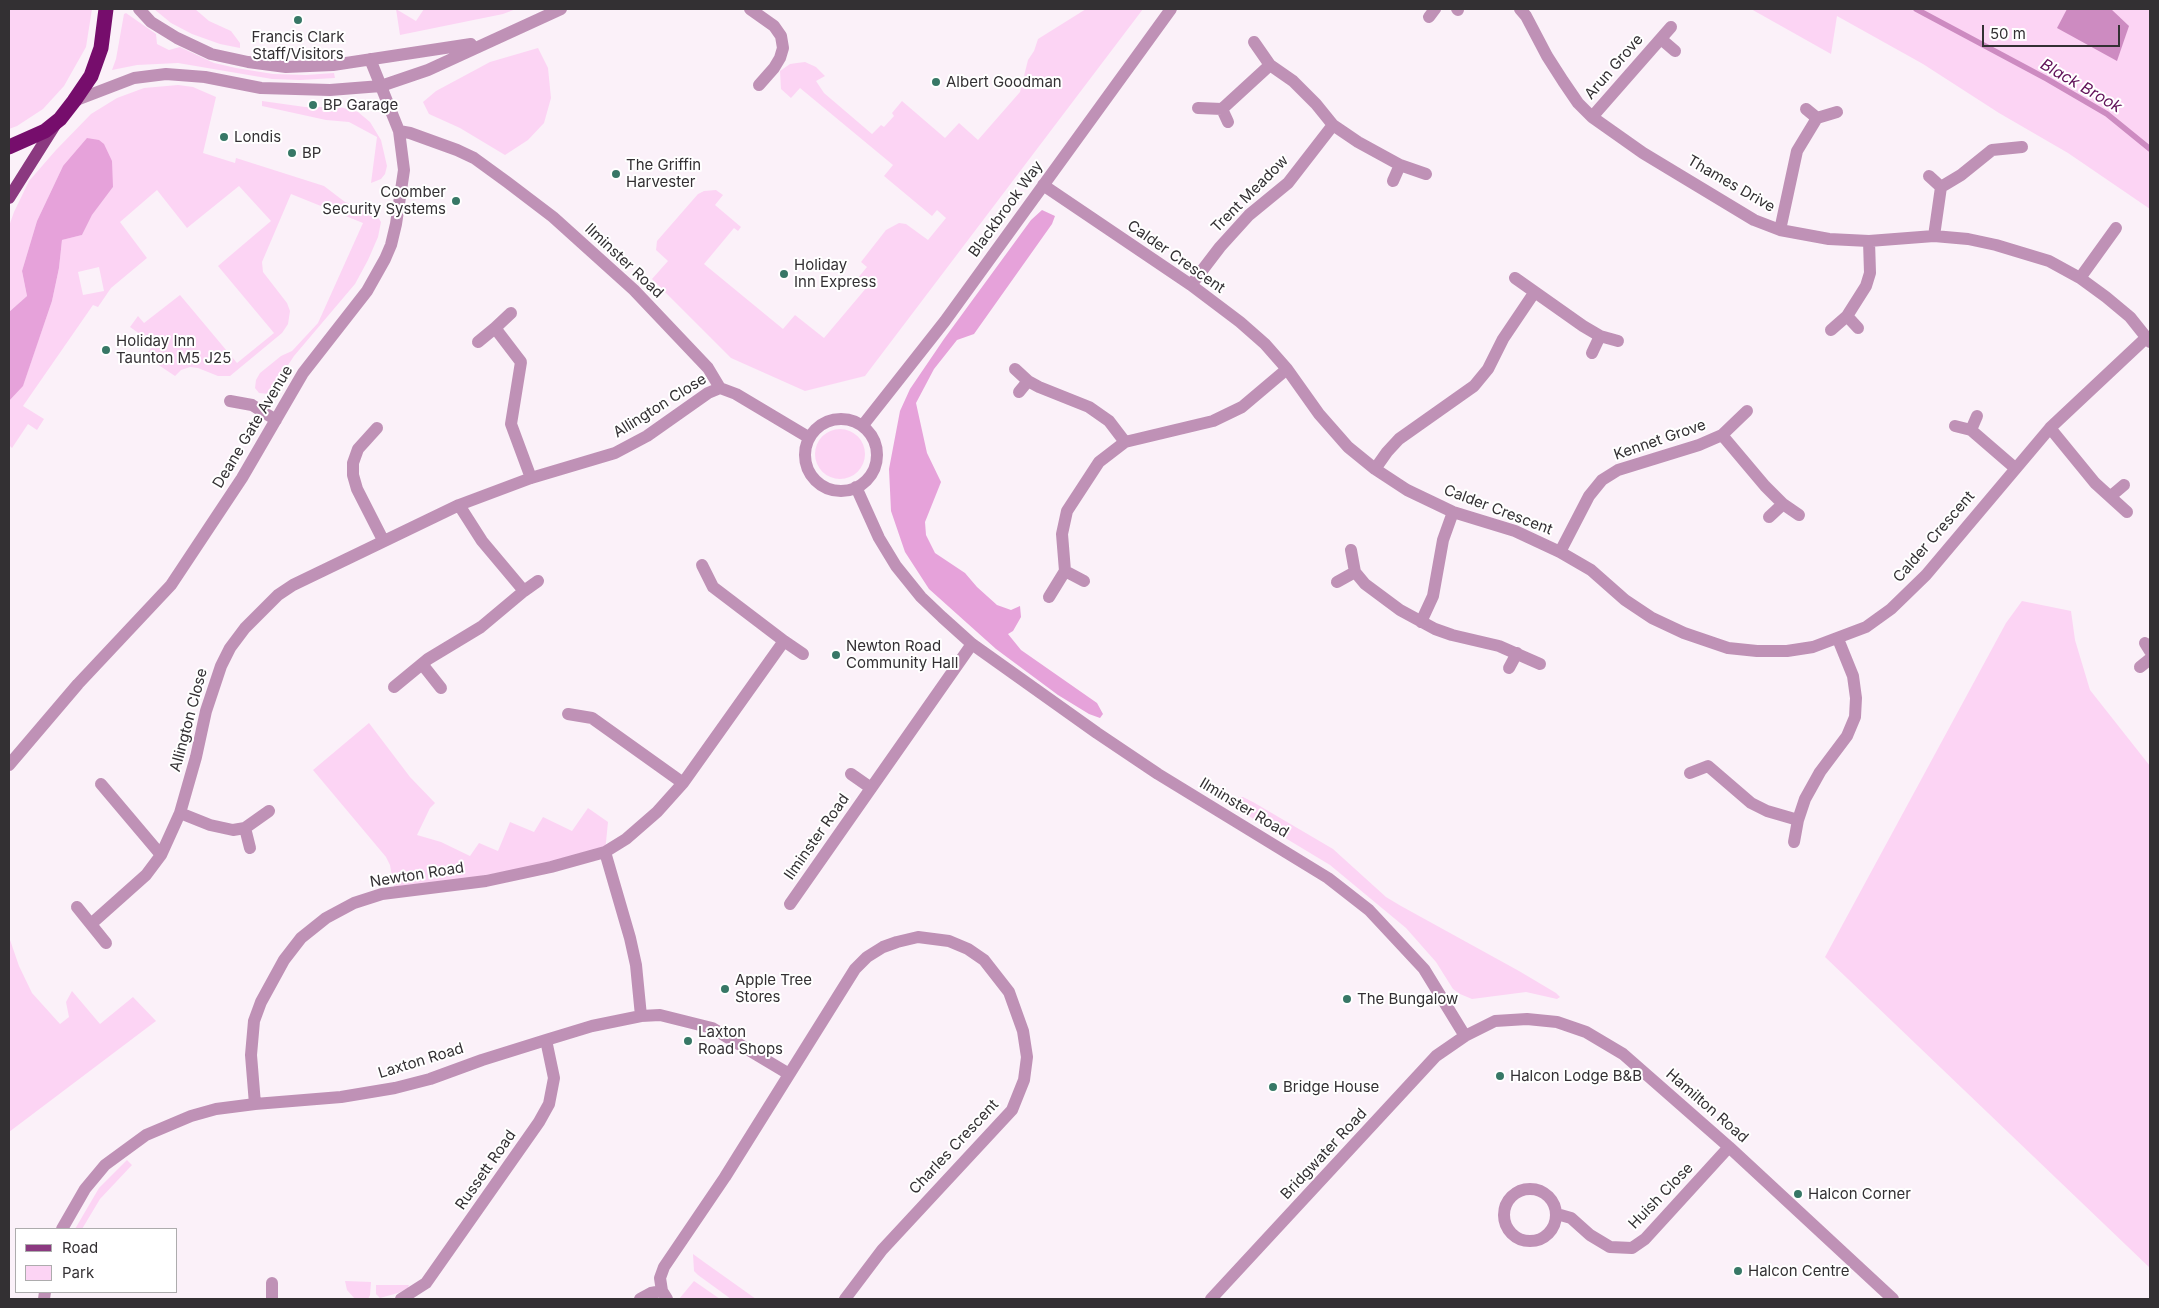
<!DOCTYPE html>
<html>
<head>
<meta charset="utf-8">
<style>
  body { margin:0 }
  #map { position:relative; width:2159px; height:1308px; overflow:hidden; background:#fbf1f9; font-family:Inter,sans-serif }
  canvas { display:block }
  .frame { position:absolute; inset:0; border:10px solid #333033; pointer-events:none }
  .legend { position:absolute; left:15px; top:1228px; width:162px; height:65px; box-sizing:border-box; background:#fff; border:1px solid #adacad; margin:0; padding:6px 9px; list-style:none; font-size:15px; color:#333033 }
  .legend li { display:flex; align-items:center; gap:10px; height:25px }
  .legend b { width:25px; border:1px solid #adacad }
  .scale { position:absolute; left:1982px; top:25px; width:138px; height:22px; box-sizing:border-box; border:2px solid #333033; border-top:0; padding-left:6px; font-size:15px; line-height:18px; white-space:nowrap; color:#333033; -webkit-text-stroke:4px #fff; paint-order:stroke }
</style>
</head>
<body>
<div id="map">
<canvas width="2159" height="1308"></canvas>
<div class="frame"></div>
<ul class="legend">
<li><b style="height:6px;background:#8b3980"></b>Road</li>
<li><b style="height:14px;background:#fcd4f4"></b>Park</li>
</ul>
<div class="scale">50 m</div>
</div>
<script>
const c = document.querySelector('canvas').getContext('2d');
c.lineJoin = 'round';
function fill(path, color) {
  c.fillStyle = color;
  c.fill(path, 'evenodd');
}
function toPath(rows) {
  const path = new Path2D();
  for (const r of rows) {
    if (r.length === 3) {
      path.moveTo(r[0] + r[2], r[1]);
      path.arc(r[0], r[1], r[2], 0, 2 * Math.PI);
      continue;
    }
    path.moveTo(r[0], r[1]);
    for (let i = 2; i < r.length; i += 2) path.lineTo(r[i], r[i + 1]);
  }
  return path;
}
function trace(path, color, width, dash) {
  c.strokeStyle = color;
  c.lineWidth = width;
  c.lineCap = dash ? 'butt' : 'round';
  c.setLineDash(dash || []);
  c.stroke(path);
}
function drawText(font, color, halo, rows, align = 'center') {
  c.font = font + ' Inter,sans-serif';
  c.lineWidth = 4;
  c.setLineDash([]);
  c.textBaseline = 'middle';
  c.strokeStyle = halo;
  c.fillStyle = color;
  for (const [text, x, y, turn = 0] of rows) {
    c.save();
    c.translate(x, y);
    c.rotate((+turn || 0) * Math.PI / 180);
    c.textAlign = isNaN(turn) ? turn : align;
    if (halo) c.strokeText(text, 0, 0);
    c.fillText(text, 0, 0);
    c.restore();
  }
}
const green = toPath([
  [9,9,92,9,86,47,64,86,43,109,17,126,9,129],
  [154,9,195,9,209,21,231,31,240,43,240,48,220,44,192,34,171,23],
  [396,9,416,21,424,9,516,9,503,14,400,35],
  [1086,9,1143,9,865,376,805,391,731,358,652,279,668,261,656,250,657,241,698,194,704,191,716,190,723,195,715,205,741,227,738,231,734,228,704,264,783,329,795,315,824,338,867,287,857,279,867,267,861,262,886,230,899,223,906,224,928,240,946,218,937,210,932,216,884,176,893,165,800,88,791,98,781,89,780,71,790,64,797,63,805,62,816,67,825,76,816,81,824,93,872,134,881,125,884,127,894,116,892,113,902,101,945,138,959,123,978,140,1020,92,1028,60,1034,51,1038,39],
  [1751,9,2150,9,2150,209,2068,153,1999,113,1923,64,1837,16,1831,54],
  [126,13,156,34,157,44,169,50,180,47,214,63,236,68,273,74,306,75,334,73,335,78,300,80,272,79,178,63,137,65,112,70,116,59,124,14],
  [538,48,548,68,551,98,544,123,528,140,505,155,460,128,429,114,423,102,436,91,490,62],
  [178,85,193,87,216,97,203,153,235,163,236,158,324,186,345,202,374,211,381,222,378,237,368,260,355,284,294,356,269,394,259,393,255,388,256,380,260,373,281,356,292,351,318,323,363,223,291,194,262,262,263,272,287,303,290,311,288,324,282,333,230,376,218,376,198,368,190,367,181,370,175,376,145,356,154,344,130,327,138,316,144,323,180,295,237,363,274,333,218,266,271,221,239,186,187,228,157,190,120,222,147,258,111,288,98,307,93,305,23,406,44,419,37,430,28,424,12,448,9,445,9,401,23,385,52,301,59,268,62,240,82,235,92,215,113,187,63,166,37,221,22,271,27,296,9,312,9,226,14,212,29,181,56,150,91,114,117,98,144,88],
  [99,267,104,291,83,295,78,272],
  [262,101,305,107,340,107,358,112,370,122,381,140,387,166,385,174,381,179,371,183,377,137,349,122,326,120,262,106],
  [840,454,25],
  [2022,601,2071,611,2075,640,2090,690,2150,766,2150,1268,1825,957,2006,623],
  [369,723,410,777,435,803,430,808,417,835,441,842,470,856,479,843,498,851,510,822,534,832,543,817,572,831,588,808,608,822,605,852,395,893,390,865,386,857,313,770],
  [1239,797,1243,797,1253,802,1333,849,1386,897,1401,906,1519,971,1556,993,1560,997,1557,999,1526,992,1472,999,1460,994,1453,989,1436,962,1406,928,1330,865,1237,809,1235,801],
  [9,937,19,966,32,993,60,1024,69,1017,66,1002,72,991,100,1024,133,997,156,1021,9,1132],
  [127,1160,132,1165,100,1199,82,1229,75,1229,99,1188],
  [693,1254,704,1262,756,1299,731,1299,698,1275,694,1271],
  [345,1281,371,1282,370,1295,368,1299,355,1299,347,1290],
  [694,1281,720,1299,679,1299],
  [376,1285,409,1285,408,1288,398,1293,380,1298,376,1294]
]);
const forest = toPath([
  [87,138,99,140,104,144,112,161,113,187,92,215,82,235,62,240,59,268,52,301,23,386,9,401,9,312,27,296,22,271,37,221,63,166],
  [1042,210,1055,216,1052,224,974,334,957,340,934,369,916,403,927,453,941,482,925,522,926,535,935,553,965,573,977,587,997,605,1011,610,1020,606,1021,617,1013,631,1008,634,1021,650,1097,703,1103,714,1100,718,1089,714,1058,695,996,649,929,589,905,552,891,511,889,469,900,411,910,389,944,339,1031,220]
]);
const water = toPath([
  [2067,9,2111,9,2129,26,2117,61,2057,28]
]);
const stream = toPath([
  [1916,9,2047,79,2107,114,2150,149]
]);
const minor = toPath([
  [139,9,151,22,177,38,211,54,248,62,286,67,333,65,471,44],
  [750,9,774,26,781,36,783,48,780,58,774,68,759,85],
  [1457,9,1458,10],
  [1520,9,1526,16,1547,56,1563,81,1578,103,1592,117,1643,153,1754,220,1780,230,1829,239,1869,241,1934,236,1968,239,1996,245,2049,261,2080,278,2106,297,2130,317,2150,342],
  [1429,17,1435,9],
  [1661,39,1675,51],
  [1254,42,1270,65],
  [74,101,134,78,166,74,205,77,261,88,330,90,381,86,428,70,561,9],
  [1198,108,1222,109,1270,65,1293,81,1316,104,1333,125,1358,142,1400,165,1393,181],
  [1222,109,1228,122],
  [1592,117,1671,27],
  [1817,118,1837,112],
  [399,131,410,133,457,150,474,158,507,182,553,217,634,290,708,368,720,388,736,394,808,437],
  [1400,165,1426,174],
  [1929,176,1941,187],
  [1043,185,1191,285,1240,322,1265,344,1287,369,1319,414,1348,447,1375,469,1407,490,1453,512,1515,531,1560,552,1591,570,1625,600,1652,618,1684,633,1728,648,1757,651,1787,651,1813,647,1866,627,1891,609,1926,575,2050,428,2147,337],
  [1780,230,1797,151,1817,118,1806,109],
  [1934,236,1941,187,1961,175,1992,150,2022,147],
  [1515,278,1583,326,1600,336,1618,341],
  [2080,278,2116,228],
  [1191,285,1220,247,1249,215,1288,183,1333,125],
  [1847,316,1858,328],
  [495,328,511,313],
  [1831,330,1847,316,1866,286,1870,273,1869,241],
  [478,342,495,328,521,362,511,424,531,478],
  [1592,353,1600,336],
  [1015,369,1028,381,1039,387,1089,407,1109,421,1125,442],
  [1019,392,1028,381],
  [230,401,252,405,276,420],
  [841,455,36],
  [863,425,945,321,1171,9],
  [1955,426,1971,430,2015,468],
  [377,428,358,449,353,463,353,475,357,489,383,540],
  [2050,428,2095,483,2127,512],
  [1971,430,1977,416],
  [1722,435,1765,486,1783,504,1799,515],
  [1375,469,1387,452,1399,439,1474,386,1488,369,1503,339,1534,293],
  [856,487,879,538,896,566,921,597,942,617,972,644,1097,733,1158,774,1328,878,1369,910,1424,969,1465,1036],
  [2111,496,2124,485],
  [1769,517,1783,504],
  [1351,550,1355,572,1365,584,1400,610,1435,629,1452,635,1499,646,1540,664],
  [1560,552,1589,496,1602,480,1618,470,1699,445,1722,435,1747,411],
  [1084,581,1065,571,1062,534,1067,511,1099,462,1125,442,1213,421,1242,407,1287,369],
  [1337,582,1355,572],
  [524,591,538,581],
  [1049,597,1065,571],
  [1421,622,1433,596,1443,540,1453,512],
  [784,641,803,654],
  [2145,643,2150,651],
  [422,664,441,688],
  [2140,667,2150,659],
  [1509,668,1517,653],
  [394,687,428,659,481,627,524,591,482,541,459,505],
  [568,714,592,718,683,783],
  [9,765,78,684,171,585,242,478,303,373,367,291,385,259,391,245,396,224,404,170,399,131,370,59],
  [1690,773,1708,766,1751,803,1767,811,1798,820,1805,799,1820,772,1847,736,1855,717,1856,698,1853,676,1838,639],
  [851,774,871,788],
  [180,813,210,825,233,830,245,828,269,811],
  [245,828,250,848],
  [1794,842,1798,820],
  [605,852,630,938,636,965,641,1016],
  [161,855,180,813,196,757,206,711,221,666,230,648,245,628,278,595,293,585,459,505,531,478,615,453,647,436,708,393,720,388],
  [790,904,972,644],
  [77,907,106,943],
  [91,924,146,875,161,855,101,784],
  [255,1104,251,1055,254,1021,261,1002,284,960,301,938,326,918,354,903,382,894,486,881,551,867,605,852,626,839,657,812,683,783,784,641,713,587,702,565],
  [1530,1215,26],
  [1557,1214,1571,1218,1590,1235,1610,1247,1632,1248,1645,1239,1729,1147],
  [62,1229,85,1189,105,1165,146,1135,191,1116,216,1109,255,1104,341,1097,395,1088,430,1079,482,1060,546,1040,592,1026,641,1016,660,1015,712,1028,789,1074],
  [44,1299,45,1292],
  [272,1299,272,1283],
  [401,1299,426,1283,539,1122,549,1104,554,1078,546,1040],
  [640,1299,651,1293,662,1291],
  [667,1299,662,1291,660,1278,664,1267,725,1177,855,969,867,957,883,947,897,942,918,937,949,941,968,949,984,960,1009,992,1023,1031,1027,1057,1024,1080,1012,1110,882,1250,845,1299],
  [1211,1299,1436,1056,1465,1036,1495,1021,1527,1019,1557,1022,1586,1032,1623,1054,1729,1147,1893,1299]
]);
const major = toPath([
  [9,198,55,125]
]);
const highway = toPath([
  [9,147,45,131,60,119,74,101,91,76,101,48,106,9]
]);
const markers = [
  [298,20,5,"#377766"],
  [936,82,5,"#377766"],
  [313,105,5,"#377766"],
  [224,137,5,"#377766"],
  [292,153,5,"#377766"],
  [616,174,5,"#377766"],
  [456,201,5,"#377766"],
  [784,274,5,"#377766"],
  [106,350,5,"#377766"],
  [836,655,5,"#377766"],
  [725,989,5,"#377766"],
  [1347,999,5,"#377766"],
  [688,1041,5,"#377766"],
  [1500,1076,5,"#377766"],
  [1273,1087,5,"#377766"],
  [1798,1194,5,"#377766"],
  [1738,1271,5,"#377766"]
];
const poiNames = [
  ["Francis Clark",298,37,"center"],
  ["Staff/Visitors",298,54,"center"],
  ["Albert Goodman",946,82],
  ["BP Garage",323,105],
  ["Londis",234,137],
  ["BP",302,153],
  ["The Griffin",626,165],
  ["Harvester",626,182],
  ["Coomber",446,192,"right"],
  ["Security Systems",446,209,"right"],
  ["Holiday",794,265],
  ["Inn Express",794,282],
  ["Holiday Inn",116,341],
  ["Taunton M5 J25",116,358],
  ["Newton Road",846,646],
  ["Community Hall",846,663],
  ["Apple Tree",735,980],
  ["Stores",735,997],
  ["The Bungalow",1357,999],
  ["Laxton",698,1032],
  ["Road Shops",698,1049],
  ["Halcon Lodge B&B",1510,1076],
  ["Bridge House",1283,1087],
  ["Halcon Corner",1808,1194],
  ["Halcon Centre",1748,1271]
];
const streetNames = [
  ["Arun Grove",1614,67,-49],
  ["Thames Drive",1731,184,30],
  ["Trent Meadow",1250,194,-45],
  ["Blackbrook Way",1006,209,-54],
  ["Calder Crescent",1176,257,35],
  ["Ilminster Road",624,261,43],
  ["Allington Close",660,406,-32],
  ["Deane Gate Avenue",253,427,-59],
  ["Kennet Grove",1660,440,-19],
  ["Calder Crescent",1498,510,21],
  ["Calder Crescent",1934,537,-49],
  ["Allington Close",189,720,-75],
  ["Ilminster Road",1244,808,31],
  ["Ilminster Road",817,837,-55],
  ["Newton Road",417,875,-9],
  ["Laxton Road",421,1061,-17],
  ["Hamilton Road",1707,1106,41],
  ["Charles Crescent",954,1147,-47],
  ["Bridgwater Road",1324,1154,-47],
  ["Russett Road",486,1170,-55],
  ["Huish Close",1661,1196,-46]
];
const waterNames = [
  ["Black Brook",2081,86,30]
];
fill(green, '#fcd4f4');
fill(forest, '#e6a2da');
fill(water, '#cd8bc1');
trace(stream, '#cd8bc1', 5.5);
trace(minor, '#bf91b6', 12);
trace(major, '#8b3980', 12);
trace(highway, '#760d6c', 15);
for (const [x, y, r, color] of markers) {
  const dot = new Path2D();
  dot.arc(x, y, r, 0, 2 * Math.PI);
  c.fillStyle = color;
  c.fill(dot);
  trace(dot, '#fff', 2);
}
drawText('15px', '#333033', '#fff', poiNames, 'left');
drawText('15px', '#333033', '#fff', streetNames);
drawText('italic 16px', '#601158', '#fff', waterNames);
</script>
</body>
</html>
